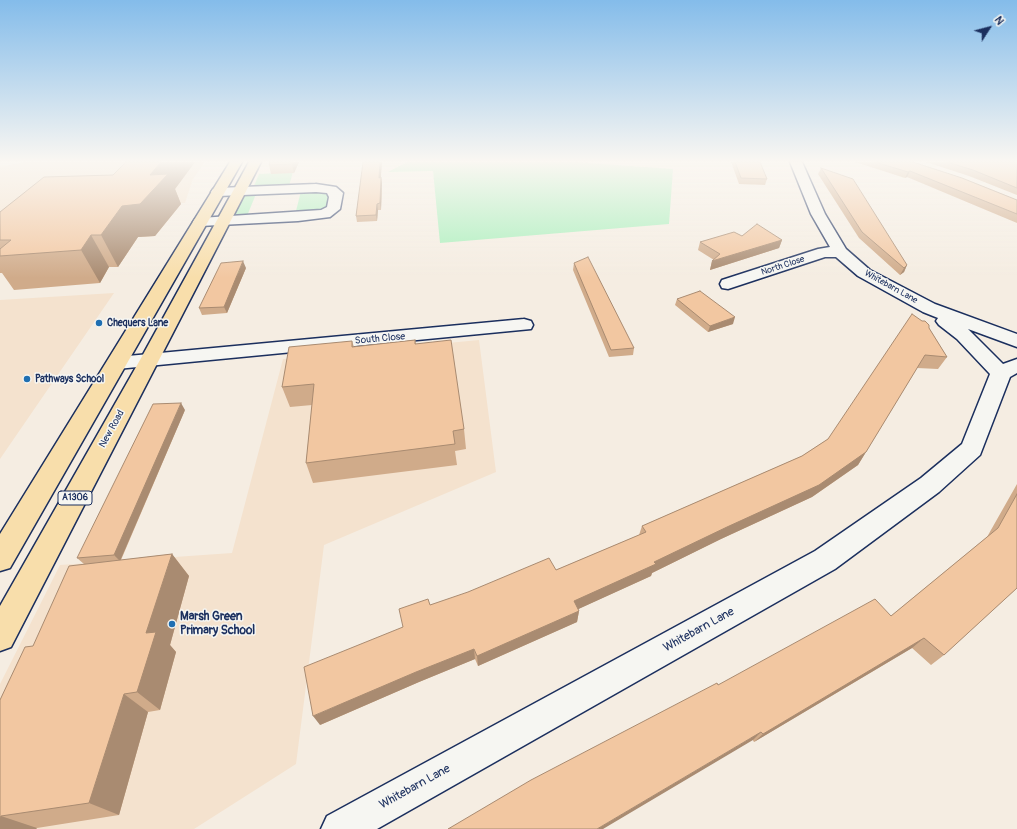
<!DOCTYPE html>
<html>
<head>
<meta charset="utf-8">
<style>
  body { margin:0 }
  #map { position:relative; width:1017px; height:829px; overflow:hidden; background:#f5ede2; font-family:Pangolin,sans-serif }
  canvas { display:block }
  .north { position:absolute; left:969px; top:8px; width:40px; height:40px; -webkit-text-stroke:3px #f6f6f2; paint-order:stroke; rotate:54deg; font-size:11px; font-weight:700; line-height:16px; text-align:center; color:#1b2f5e }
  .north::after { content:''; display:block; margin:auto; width:14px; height:18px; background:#1b2f5e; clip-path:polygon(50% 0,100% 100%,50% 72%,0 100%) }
</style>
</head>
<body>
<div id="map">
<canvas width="1017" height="829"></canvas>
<div class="north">N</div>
</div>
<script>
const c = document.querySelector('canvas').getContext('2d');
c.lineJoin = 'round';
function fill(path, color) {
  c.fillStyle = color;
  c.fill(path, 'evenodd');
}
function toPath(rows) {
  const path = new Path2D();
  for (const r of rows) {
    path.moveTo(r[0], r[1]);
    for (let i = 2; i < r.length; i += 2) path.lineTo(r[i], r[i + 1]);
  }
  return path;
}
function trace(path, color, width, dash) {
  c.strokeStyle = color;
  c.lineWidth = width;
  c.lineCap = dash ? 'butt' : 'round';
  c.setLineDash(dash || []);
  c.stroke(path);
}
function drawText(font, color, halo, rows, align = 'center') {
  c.font = font + ' Pangolin,sans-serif';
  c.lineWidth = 3;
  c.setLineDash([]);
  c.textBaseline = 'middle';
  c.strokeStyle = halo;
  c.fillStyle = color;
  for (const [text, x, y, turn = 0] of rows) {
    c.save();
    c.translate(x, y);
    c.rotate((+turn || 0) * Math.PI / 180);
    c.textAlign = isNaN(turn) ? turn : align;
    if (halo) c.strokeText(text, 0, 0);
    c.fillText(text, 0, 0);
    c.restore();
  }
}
const built = toPath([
  [24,162,205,162,193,179,185,203,70,204,0,212,0,167],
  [114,293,0,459,0,300],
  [479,340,496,472,324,545,296,764,194,829,0,829,0,684,60,565,232,553,283,359]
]);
const green = toPath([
  [407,162,575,162,673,169,669,224,440,243,433,171,388,172],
  [293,172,289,186,253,188,259,174],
  [301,191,321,191,330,197,329,202,327,206,315,212,295,215],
  [256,194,247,216,230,217,240,195]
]);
const minor = toPath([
  [790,162,802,162,825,214,846,249,870,270,935,304,1017,334,1017,347,968,329,1003,364,1017,359,1017,373,1010,377,980,455,939,492,835,569,377,829,321,829,327,816,815,551,921,478,962,444,990,374,957,339,939,325,936,321,938,318,923,312,858,276,836,257,825,257,728,289,722,288,720,284,722,280,818,249,830,247,811,214,790,162],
  [316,184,336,187,343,193,340,209,330,217,298,221,200,226,195,225,193,222,195,219,200,218,321,210,327,207,329,197,327,193,316,192,218,196,213,195,211,192,213,189,218,188,316,184],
  [524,319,531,321,533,325,531,329,117,369,110,368,107,363,110,358,117,357,524,319]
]);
const major = toPath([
  [230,162,242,162,10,568,0,571,0,534,230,162],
  [249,162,261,162,11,647,0,651,0,606,140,360,249,162]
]);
const wall = toPath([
  [126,162,195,162,175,189,181,204,155,236,138,237,118,267,109,267,100,283,14,290,2,273,0,273,0,212,113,175],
  [270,162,299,162,294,173,271,174,269,165],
  [363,162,382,162,381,177,382,183,381,210,378,210,377,221,357,222,356,216],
  [731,162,760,162,767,179,765,185,739,184],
  [855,162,913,162,1017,200,1017,223,907,177,905,178],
  [926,162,1017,162,1017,195,969,176],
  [821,168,907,265,904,272,900,275,859,238,818,174],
  [742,236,782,240,779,248,710,270,712,261,714,260,698,250,700,242],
  [574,263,634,348,633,355,609,357,573,270],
  [246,268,227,313,202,315,199,308],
  [677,299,733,324,708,332,675,305],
  [929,328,947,357,938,369,917,368,858,465,812,497,721,539,652,573,651,576,578,609,579,611,577,622,478,666,475,659,419,682,320,725,403,627,430,605,556,570,639,535,642,526,802,456,828,439],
  [415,340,416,344,464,429,466,449,455,451,457,465,313,483,306,463,312,405,290,407,282,387,352,341,354,347],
  [185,410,121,560,172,554,189,576,170,645,176,652,160,710,148,712,119,815,37,828,36,829,0,829,0,700,84,564,77,558],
  [1017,484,1017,588,944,655,931,665,912,648,754,742,718,685,891,616,987,537]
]);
const shadedWall = toPath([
  [161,162,195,162,175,189,181,204,155,236,138,237,118,267,101,235,122,206],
  [293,162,299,162,294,173,292,164],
  [380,162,382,162,380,183,379,178],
  [910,171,907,177,905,178,908,172],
  [381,177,382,183,381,210,380,203],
  [377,204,378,210,377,221,376,215],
  [91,235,109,267,100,283,81,250],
  [782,240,779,248,710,270,712,261],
  [243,261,246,268,227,313,224,307],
  [907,265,904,272,900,275,904,268],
  [735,317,733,324,708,332,710,326],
  [181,403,185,410,120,561,114,555],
  [866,452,858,465,812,497,721,539,652,573,651,576,572,612,574,601,654,562],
  [172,554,189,576,170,645,176,652,160,710,137,692,146,633],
  [579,611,577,622,478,666,477,656],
  [924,638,912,648,754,742,763,734],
  [474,649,475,659,419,682,320,725,313,716,416,672],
  [124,694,148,712,119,815,89,803],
  [761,732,753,740,603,829,597,829],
  [1,816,37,828,36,829,0,829,0,818]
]);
const building = toPath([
  [126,162,161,162,150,175,168,174,140,204,122,206,101,235,91,235,81,250,0,256,0,249,11,240,0,240,0,212,44,177,113,175,126,162],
  [270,162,293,162,292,164,269,165,270,162],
  [363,162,380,162,379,178,381,177,380,203,377,204,376,215,356,216,363,162],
  [735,162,760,162,767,179,741,178,735,162],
  [875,162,913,162,962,178,1017,200,1017,214,910,171,908,172,875,162],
  [947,162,1017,162,1017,188,973,170,947,162],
  [821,168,853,179,907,265,904,268,862,232,821,168],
  [757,224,782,240,712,261,720,254,700,242,734,232,742,236,757,224],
  [588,257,634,348,611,350,574,263,588,257],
  [243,261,224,307,199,308,221,263,243,261],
  [700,291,735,317,710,326,677,299,700,291],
  [912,314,922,321,925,321,929,325,929,328,947,357,925,355,866,452,819,485,727,527,654,562,656,564,574,601,579,611,477,656,474,649,416,672,313,716,304,667,403,627,399,609,428,599,430,605,468,592,549,558,556,570,646,532,642,526,802,456,828,439,912,314],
  [415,340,415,344,451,340,464,429,453,431,455,444,306,463,314,384,282,387,289,347,352,341,352,347,415,340],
  [181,403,114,555,77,558,153,404,181,403],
  [1017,494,1017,588,944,655,924,638,763,734,761,732,597,829,448,829,531,780,717,683,718,685,875,599,891,616,998,528,1017,494],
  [172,554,146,633,156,632,137,692,124,694,89,803,1,816,0,818,0,700,25,647,33,646,69,566,172,554]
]);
const markers = [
  [99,323,4,"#1f6fb2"],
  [27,379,4,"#1f6fb2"],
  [172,624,4,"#1f6fb2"]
];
const farStreetnames = [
  ["North Close",783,266,-18],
  ["Whitebarn Lane",891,287,29]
];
const shields = [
  [75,498,34]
];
const shieldNames = [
  ["A1306",75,498]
];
const poiNames = [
  ["Chequers Lane",107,323],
  ["Pathways School",35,379]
];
const streetNames = [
  ["South Close",380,339,-5],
  ["New Road",112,429,-61]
];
const nearPoinames = [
  ["Marsh Green",180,617],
  ["Primary School",180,631]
];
const nearStreetnames = [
  ["Whitebarn Lane",699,630,-29],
  ["Whitebarn Lane",415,787,-29]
];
fill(built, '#f4e2ce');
fill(green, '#a8efbb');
trace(minor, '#1b2f5e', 3);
trace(major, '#1b2f5e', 3);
fill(minor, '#f6f6f2');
fill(major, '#f8deab');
fill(wall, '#d0ab8a');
fill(shadedWall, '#a98b71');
fill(building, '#f2c7a1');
trace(building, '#a98b71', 1);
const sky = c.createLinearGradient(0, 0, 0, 278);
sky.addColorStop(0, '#84bcea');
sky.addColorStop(0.58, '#faf7f2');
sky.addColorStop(1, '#faf7f200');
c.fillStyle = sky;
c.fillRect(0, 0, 1017, 278);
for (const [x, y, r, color] of markers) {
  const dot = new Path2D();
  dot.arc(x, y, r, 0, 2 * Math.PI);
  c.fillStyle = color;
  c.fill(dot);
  trace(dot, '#f6f6f2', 1.5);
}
drawText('9px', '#1b2f5e', '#f6f6f2', farStreetnames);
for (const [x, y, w] of shields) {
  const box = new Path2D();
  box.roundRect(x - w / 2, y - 7, w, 14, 3);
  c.fillStyle = '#f6f6f2';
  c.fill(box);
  trace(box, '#1b2f5e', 1);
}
drawText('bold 9px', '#1b2f5e', null, shieldNames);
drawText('bold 10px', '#1b2f5e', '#f6f6f2', poiNames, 'left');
drawText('10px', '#1b2f5e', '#f6f6f2', streetNames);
drawText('bold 12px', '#1b2f5e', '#f6f6f2', nearPoinames, 'left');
drawText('12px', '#1b2f5e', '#f6f6f2', nearStreetnames);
</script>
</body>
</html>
